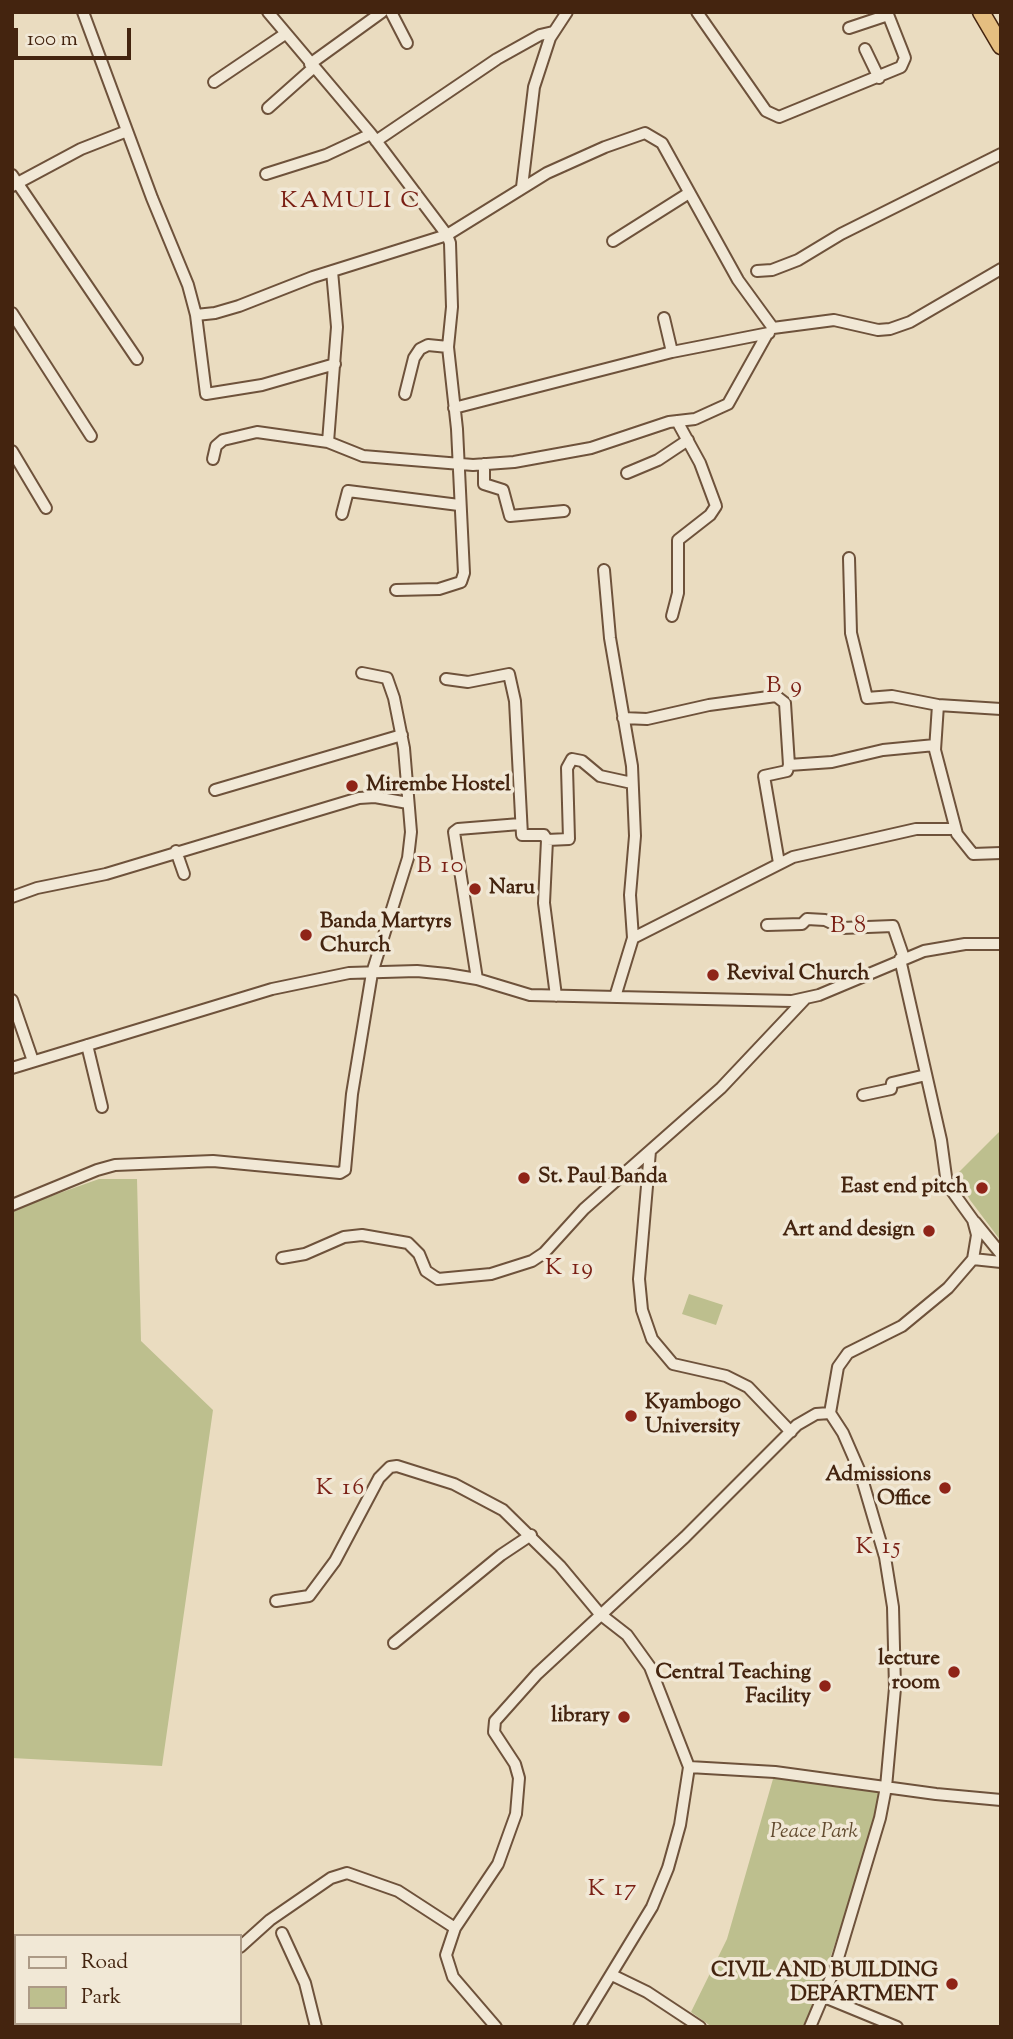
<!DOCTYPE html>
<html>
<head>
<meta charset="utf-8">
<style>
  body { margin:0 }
  #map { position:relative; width:1013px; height:2039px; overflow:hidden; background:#eadcc0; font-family:"Sorts Mill Goudy",serif }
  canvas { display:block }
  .frame { position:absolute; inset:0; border:14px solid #44240f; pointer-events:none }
  .legend { position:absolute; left:14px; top:1934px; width:228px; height:91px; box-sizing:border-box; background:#f1e8d6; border:2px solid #ac9a86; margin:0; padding:9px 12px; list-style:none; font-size:21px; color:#44240f }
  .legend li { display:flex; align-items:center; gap:14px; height:35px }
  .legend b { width:35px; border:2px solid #ac9a86 }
  .scale { position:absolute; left:14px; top:28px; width:117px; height:32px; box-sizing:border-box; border:4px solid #44240f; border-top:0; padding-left:9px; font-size:21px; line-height:24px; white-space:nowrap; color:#44240f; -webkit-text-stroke:5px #f1e8d6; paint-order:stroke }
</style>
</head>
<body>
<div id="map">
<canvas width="1013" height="2039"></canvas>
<div class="frame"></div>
<ul class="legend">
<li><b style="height:9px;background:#f1e8d6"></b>Road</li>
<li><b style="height:19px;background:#bdbf8e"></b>Park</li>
</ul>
<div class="scale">100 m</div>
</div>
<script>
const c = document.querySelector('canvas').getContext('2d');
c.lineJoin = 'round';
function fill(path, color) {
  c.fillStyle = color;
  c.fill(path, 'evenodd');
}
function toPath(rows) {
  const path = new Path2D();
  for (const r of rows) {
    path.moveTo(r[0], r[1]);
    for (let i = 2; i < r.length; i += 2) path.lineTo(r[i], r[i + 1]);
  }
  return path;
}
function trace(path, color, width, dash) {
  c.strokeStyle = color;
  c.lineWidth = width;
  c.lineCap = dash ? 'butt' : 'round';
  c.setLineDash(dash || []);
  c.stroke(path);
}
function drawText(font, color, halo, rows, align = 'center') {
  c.font = font + ' "Sorts Mill Goudy",serif';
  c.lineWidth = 7;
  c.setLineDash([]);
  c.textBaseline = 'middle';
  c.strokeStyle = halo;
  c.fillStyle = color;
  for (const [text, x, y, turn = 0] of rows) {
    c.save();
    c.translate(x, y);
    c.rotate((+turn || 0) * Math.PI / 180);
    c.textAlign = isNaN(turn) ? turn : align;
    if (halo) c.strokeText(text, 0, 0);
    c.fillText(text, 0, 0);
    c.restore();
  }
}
const green = toPath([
  [1001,1130,1001,1241,970,1200,956,1175],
  [99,1179,137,1179,141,1341,213,1410,162,1766,12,1758,12,1210],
  [689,1294,723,1305,716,1325,682,1314],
  [775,1772,888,1786,818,1994,804,2027,712,2027,691,2012,727,1939]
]);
const minor = toPath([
  [83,12,152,198,188,285,196,315,215,313,239,306,313,277,447,235,547,173,605,147,645,133,662,143,738,280,773,328,834,320,878,330,890,329,910,322,1001,269],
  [268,12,371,134,447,235,450,243,452,307,448,347,457,429,464,573,461,582,439,589,396,590],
  [391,12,407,43],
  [697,12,766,111,779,117,901,67,905,58,902,50,887,12],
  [849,28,888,15],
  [865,49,879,78],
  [310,64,382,12],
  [214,82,285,34],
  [268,108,313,68],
  [376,141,497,59,540,35,553,32],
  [266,174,326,155,371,134],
  [12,175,137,359],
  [12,186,81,149,127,131],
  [522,187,534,87,550,38,567,12],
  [613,241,689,193],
  [332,271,337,327,328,442,363,456,473,465,514,462,591,448,669,422,695,419,728,404,766,336],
  [757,271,772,270,798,260,841,234,1001,154],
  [12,313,91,436],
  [196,315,206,394,262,385,335,364],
  [664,318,672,352],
  [405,394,414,358,420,349,428,345,448,347],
  [454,408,672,352,769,333],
  [12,451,46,508],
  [213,459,216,446,223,440,257,432,328,442],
  [484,464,484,484,503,490,510,516,564,511],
  [627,473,658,460,688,440],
  [342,514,348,491,459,505],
  [849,558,851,633,867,698,892,696,938,705,1001,709],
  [604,570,610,638,632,766,635,836,630,895,633,938,615,997],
  [672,616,678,593,678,540,710,515,716,506,700,463,677,421],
  [446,679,468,682,509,674,515,701,522,835,544,835,547,840,569,839,567,768,572,759,582,761,600,776,632,783],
  [938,705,935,750,957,834,973,854,1001,853],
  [623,718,647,719,709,705,776,696,785,703,789,765],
  [215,790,402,735],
  [547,840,544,903,556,996],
  [176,851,184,874],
  [779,863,764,776,787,771,789,765,832,762,883,750,935,745],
  [12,897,37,888,106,874,359,798,375,797,408,803],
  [767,925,802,924,807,919,825,920,842,928,893,926,904,958],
  [633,938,793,857,916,829,955,829],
  [900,959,941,1140,947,1184,973,1220,977,1235,973,1259],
  [477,979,454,832,458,829,520,824],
  [12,1000,33,1061],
  [87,1045,102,1107],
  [12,1068,272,989,349,973,417,971,447,974,477,979,530,995,792,1001,819,995,924,951,965,944,1001,944],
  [863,1095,891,1089,892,1083,926,1075],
  [650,1151,639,1279,642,1310,652,1339,673,1364,726,1376,748,1387,791,1432],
  [12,1205,97,1170,115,1165,213,1161,340,1173,345,1170,352,1094,372,973,408,858,411,832,404,748,394,698,387,678,362,673],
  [975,1222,1001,1254],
  [282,1258,305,1254,344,1237,362,1235,408,1243,419,1254,426,1271,438,1279,491,1274,532,1261,544,1253,584,1209,721,1088,805,999],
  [830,1413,838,1367,848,1353,902,1326,948,1288,973,1259,1001,1262],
  [276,1601,309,1596,335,1561,379,1478,390,1467,397,1466,454,1484,503,1510,560,1566,600,1614,627,1635,650,1667,689,1767,680,1825,668,1868,652,1907,579,2027],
  [394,1643,501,1555,531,1535],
  [689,1767,775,1772,936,1794,1001,1800],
  [282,1933,305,1983,316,2027],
  [240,1947,270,1920,331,1878,347,1873,398,1891,455,1928],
  [612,1975,647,1992,700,2027],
  [824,1997,897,2027],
  [192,2023,194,2027],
  [147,2027,151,2023],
  [496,2027,453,1977,446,1955,455,1928,498,1864,516,1814,519,1778,515,1764,494,1732,495,1721,537,1674,685,1537,797,1425,816,1414,830,1413],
  [810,2027,835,1968,880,1818,886,1787,895,1688,893,1607,885,1557,860,1472,843,1433,830,1413]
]);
const highway = toPath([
  [981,12,1001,46]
]);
const markers = [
  [352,786,7,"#8f2418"],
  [475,889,7,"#8f2418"],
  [306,935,7,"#8f2418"],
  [713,975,7,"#8f2418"],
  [524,1178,7,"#8f2418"],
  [982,1188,7,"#8f2418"],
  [929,1231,7,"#8f2418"],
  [631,1416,7,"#8f2418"],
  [945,1488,7,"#8f2418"],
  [954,1672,7,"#8f2418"],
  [825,1686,7,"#8f2418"],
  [624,1717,7,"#8f2418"],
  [952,1984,7,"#8f2418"]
];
const poiNames = [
  ["Mirembe Hostel",366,786,"left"],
  ["Naru",489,889,"left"],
  ["Banda Martyrs",320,923,"left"],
  ["Church",320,947,"left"],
  ["Revival Church",727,975,"left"],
  ["St. Paul Banda",538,1178,"left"],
  ["East end pitch",968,1188],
  ["Art and design",915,1231],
  ["Kyambogo",645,1404,"left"],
  ["University",645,1428,"left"],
  ["Admissions",931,1476],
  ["Office",931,1500],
  ["lecture",940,1660],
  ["room",940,1684],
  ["Central Teaching",811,1674],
  ["Facility",811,1698],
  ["library",610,1717],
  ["CIVIL AND BUILDING",938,1972],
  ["DEPARTMENT",938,1996]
];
const parkNames = [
  ["Peace Park",814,1833]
];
const quarterNames = [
  ["KAMULI C",351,203],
  ["B 9",785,688],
  ["B 10",441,868],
  ["B 8",849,928],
  ["K 19",570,1270],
  ["K 16",341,1490],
  ["K 15",879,1549],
  ["K 17",613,1891]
];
fill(green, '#bdbf8e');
trace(minor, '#6e523b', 14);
trace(highway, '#44240f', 19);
trace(minor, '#f1e8d6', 10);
trace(highway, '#e5be80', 16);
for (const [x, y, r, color] of markers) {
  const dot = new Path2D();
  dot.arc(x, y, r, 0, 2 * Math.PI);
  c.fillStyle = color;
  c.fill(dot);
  trace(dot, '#f1e8d6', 2.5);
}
drawText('bold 21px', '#44240f', '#f1e8d6', poiNames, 'right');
drawText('italic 21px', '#624b2f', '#f1e8d6', parkNames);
c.letterSpacing = '2px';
drawText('24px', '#7a1f14', '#f1e8d6', quarterNames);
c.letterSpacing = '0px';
</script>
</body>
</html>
